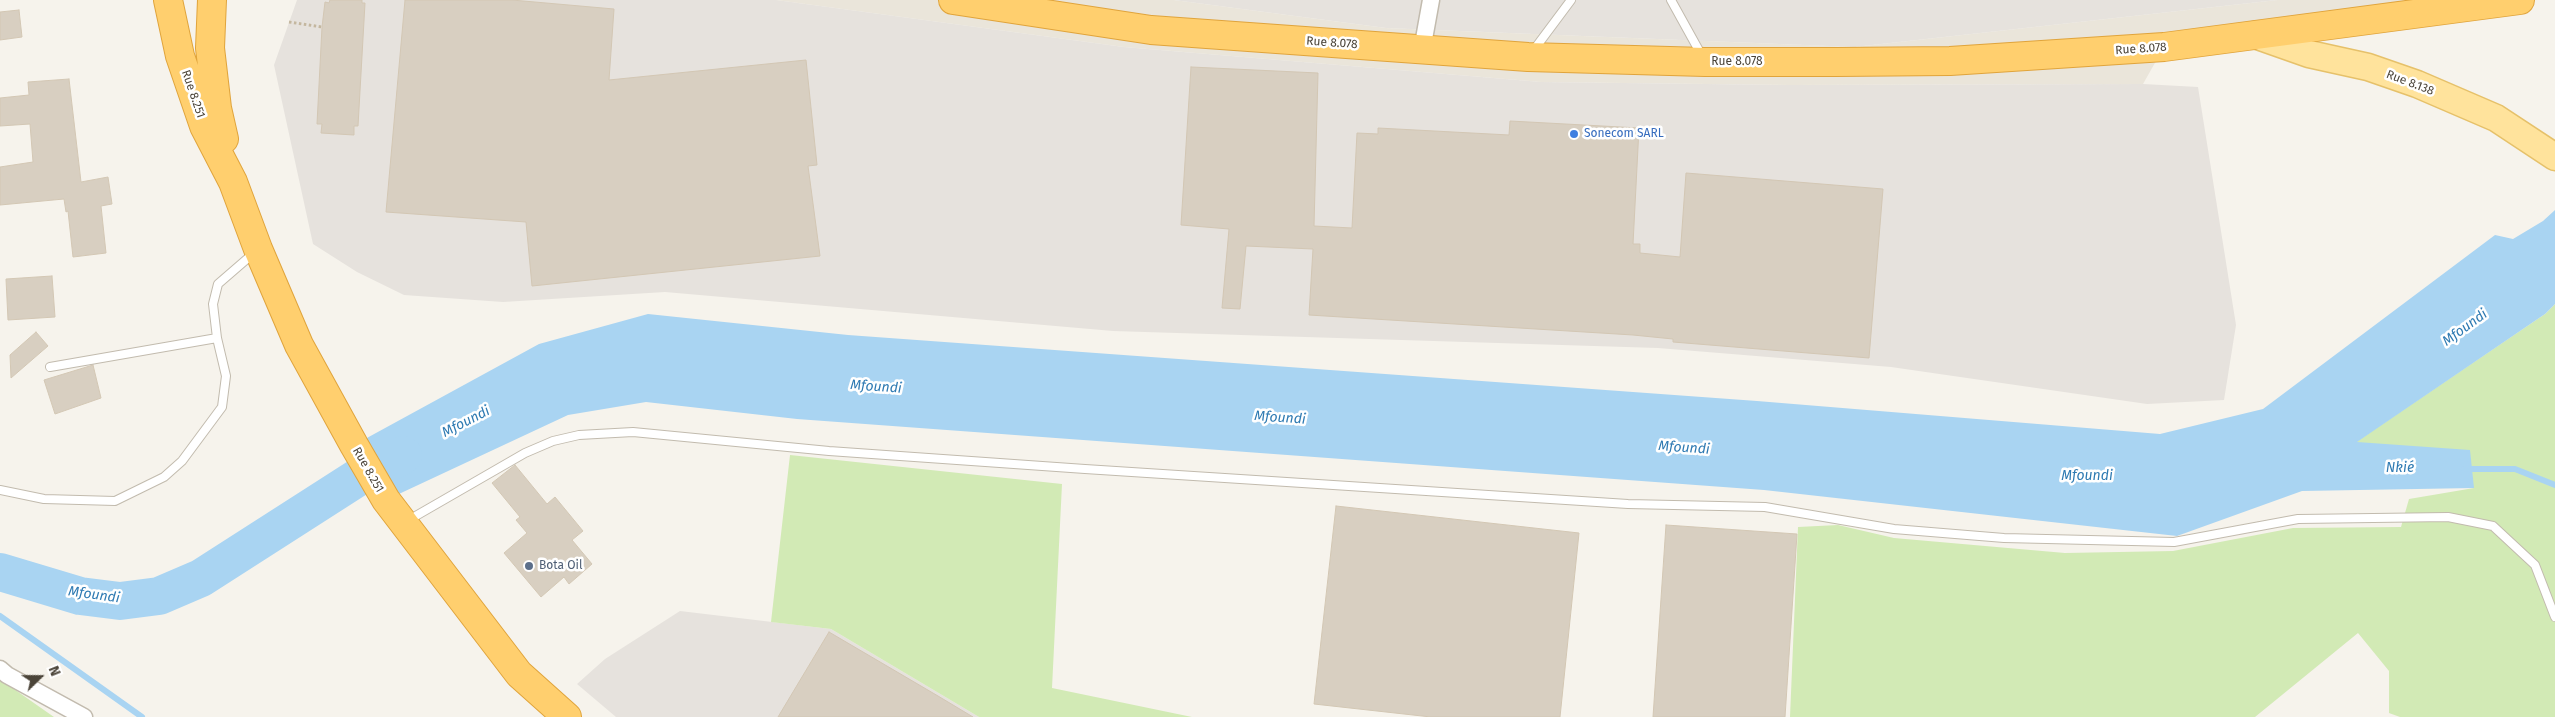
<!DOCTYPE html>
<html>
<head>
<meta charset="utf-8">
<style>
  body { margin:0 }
  #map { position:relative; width:2555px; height:717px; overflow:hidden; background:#f6f3ec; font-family:"Fira Sans",sans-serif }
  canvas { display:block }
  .north { position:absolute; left:15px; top:652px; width:50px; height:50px; -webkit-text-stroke:4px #fff; paint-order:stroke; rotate:68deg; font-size:14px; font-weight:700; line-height:20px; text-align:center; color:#4b4439 }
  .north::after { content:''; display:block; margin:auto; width:18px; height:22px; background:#4b4439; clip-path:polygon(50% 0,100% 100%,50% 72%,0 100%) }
</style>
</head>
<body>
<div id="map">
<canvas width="2555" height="717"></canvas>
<div class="north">N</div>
</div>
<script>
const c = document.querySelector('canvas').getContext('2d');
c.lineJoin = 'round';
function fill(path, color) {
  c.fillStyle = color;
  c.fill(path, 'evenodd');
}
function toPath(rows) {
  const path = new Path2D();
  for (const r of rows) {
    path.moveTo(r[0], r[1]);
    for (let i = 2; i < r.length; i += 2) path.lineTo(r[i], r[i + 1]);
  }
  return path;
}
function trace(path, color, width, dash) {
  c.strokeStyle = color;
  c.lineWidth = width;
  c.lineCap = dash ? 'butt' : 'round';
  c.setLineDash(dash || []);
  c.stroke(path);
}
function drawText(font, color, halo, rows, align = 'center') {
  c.font = font + ' "Fira Sans",sans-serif';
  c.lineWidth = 5;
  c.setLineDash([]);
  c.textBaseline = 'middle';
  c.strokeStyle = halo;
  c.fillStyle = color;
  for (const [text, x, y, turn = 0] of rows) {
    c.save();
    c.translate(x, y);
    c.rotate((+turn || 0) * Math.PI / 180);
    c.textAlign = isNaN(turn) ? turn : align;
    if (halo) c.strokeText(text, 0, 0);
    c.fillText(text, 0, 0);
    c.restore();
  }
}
const residential = toPath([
  [776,0,1174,0,1386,28,1854,47,2277,0,2520,0,2164,47,2143,84,1789,85,1541,82,1124,47]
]);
const industrial = toPath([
  [297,0,776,0,1124,47,1541,82,1789,85,2143,84,2198,87,2236,325,2224,400,2147,404,1891,367,1658,348,1113,331,665,292,503,302,404,295,357,272,313,244,274,65],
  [1174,0,2277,0,1854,47,1386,28],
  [680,611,831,629,979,717,616,717,577,684,605,659]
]);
const green = toPath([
  [2555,304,2555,717,2400,717,2389,713,2389,671,2358,633,2255,717,1790,717,1798,527,1838,525,1894,538,2065,553,2173,551,2293,528,2401,527,2409,499,2474,488,2356,442,2545,314],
  [790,455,1062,484,1052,688,1192,717,979,717,831,629,771,622],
  [0,679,1,680,54,717,0,717]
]);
const water = toPath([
  [2555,210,2555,304,2545,314,2357,442,2470,450,2474,488,2302,491,2177,536,1764,490,797,419,646,402,568,415,386,500,354,445,539,344,648,314,848,335,1757,401,2160,434,2263,409,2495,235,2513,239,2543,221]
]);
const stream = toPath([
  [2464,469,2515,469,2555,485],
  [0,616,142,717]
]);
const river = toPath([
  [0,572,80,596,120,601,159,596,201,578,357,478,403,455]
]);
const building = toPath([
  [330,0,362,0,362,3,365,3,358,126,354,126,354,135,321,133,322,124,317,124,322,27,325,2,329,3,330,0],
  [405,0,512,0,614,9,609,80,806,60,817,165,808,166,820,256,532,286,526,222,386,212,405,0],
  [19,10,22,37,0,40,0,12,19,10],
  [1191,67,1318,73,1314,226,1352,228,1357,133,1378,134,1378,128,1509,135,1510,121,1639,128,1633,244,1640,244,1640,253,1680,257,1686,173,1883,189,1869,358,1673,342,1673,339,1633,335,1309,315,1313,249,1246,246,1240,309,1222,308,1229,229,1181,225,1191,67],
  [69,79,81,182,108,177,112,204,101,206,106,253,73,257,68,211,66,212,64,199,0,205,0,167,33,162,30,124,0,126,0,98,29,95,28,82,69,79],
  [52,276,55,317,8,320,6,279,52,276],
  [36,332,48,346,11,378,10,355,36,332],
  [93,365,101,398,55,414,44,380,93,365],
  [515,465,547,504,555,497,583,531,572,540,592,564,569,584,564,577,541,597,504,553,527,533,516,520,520,517,492,483,515,465],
  [1336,506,1579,533,1560,717,1431,717,1314,704,1336,506],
  [1666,525,1797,534,1785,717,1653,717,1666,525],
  [829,632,938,696,973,717,778,717,829,632]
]);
const path = toPath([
  [289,22,322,27]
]);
const lane = toPath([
  [1671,0,1702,56],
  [1533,51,1571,0],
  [50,367,217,338],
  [0,490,44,499,115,501,164,477,182,461,222,407,226,376,217,338,213,304,218,284,255,252],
  [407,521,525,453,553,441,579,435,633,432,829,451,1085,469,1628,504,1765,507,1894,529,2004,538,2174,542,2298,519,2448,517,2493,526,2535,565,2555,617]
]);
const street = toPath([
  [1422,50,1431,0],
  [0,669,7,675,84,717]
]);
const primary = toPath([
  [2255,35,2309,54,2368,67,2417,84,2496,118,2555,157]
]);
const highway = toPath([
  [168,0,180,56,204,126,233,182,258,249,299,345,354,445,386,500,519,674,567,717],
  [212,0,210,48,217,108,224,139],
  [953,0,1151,30,1528,57,1705,62,1836,62,1950,61,2164,47,2520,0]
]);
const markers = [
  [1574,134,5,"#3f7fe0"],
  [529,566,5,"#5c6f8a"]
];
const streetNames = [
  ["Rue 8.078",1332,43,4],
  ["Rue 8.078",2141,49,-4],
  ["Rue 8.078",1737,62],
  ["Rue 8.138",2410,83,21],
  ["Rue 8.251",193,94,71],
  ["Rue 8.251",368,470,60]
];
const shopNames = [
  ["Sonecom SARL",1584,134]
];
const serviceNames = [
  ["Bota Oil",539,566]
];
const waterNames = [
  ["Mfoundi",2465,328,-36],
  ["Mfoundi",876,387,4],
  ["Mfoundi",1280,418,4],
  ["Mfoundi",466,422,-27],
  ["Mfoundi",1684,448,4],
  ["Nkié",2400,468],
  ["Mfoundi",2087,476],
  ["Mfoundi",94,595,8]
];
fill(residential, '#eae5da');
fill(industrial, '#e6e2dd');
fill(green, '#d2eab5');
fill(water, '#a9d4f2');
trace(stream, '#a9d4f2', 6);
trace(river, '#a9d4f2', 38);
fill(building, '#d8cfc1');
trace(building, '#d3c7b4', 1);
trace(lane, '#c2bbae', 10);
trace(street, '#c2bbae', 19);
trace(primary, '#e6c16a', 29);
trace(highway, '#e0a43c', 30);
trace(path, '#c4b79f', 3, [2.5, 2.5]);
trace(lane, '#fff', 8);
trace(street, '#fff', 16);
trace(primary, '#ffe39c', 26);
trace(highway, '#ffcf6e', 28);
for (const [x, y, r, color] of markers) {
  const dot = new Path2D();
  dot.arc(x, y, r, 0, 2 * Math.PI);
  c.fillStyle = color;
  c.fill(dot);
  trace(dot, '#fff', 2);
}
drawText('12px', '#4b4439', '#fff', streetNames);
drawText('12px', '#366cbe', '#fff', shopNames, 'left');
drawText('12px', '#4e5e75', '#fff', serviceNames, 'left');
drawText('italic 14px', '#2e7ab2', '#fff', waterNames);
</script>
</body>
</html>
